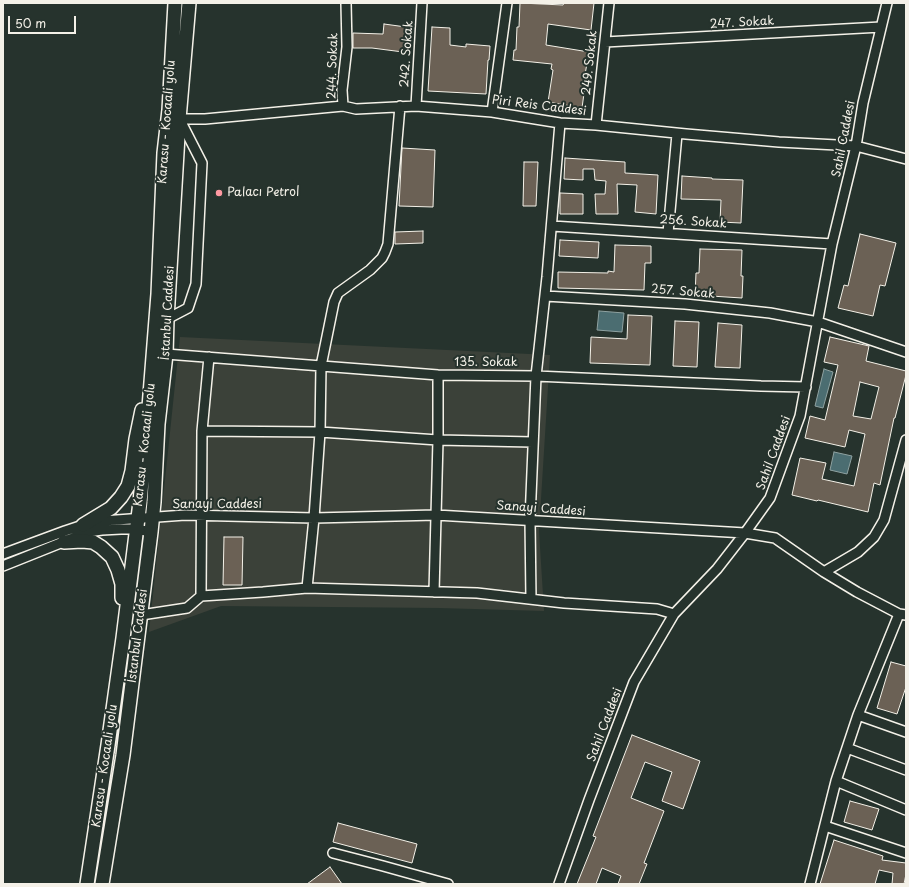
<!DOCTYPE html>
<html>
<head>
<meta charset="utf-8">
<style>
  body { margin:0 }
  #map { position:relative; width:909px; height:887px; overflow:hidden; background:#26332d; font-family:"Playpen Sans",sans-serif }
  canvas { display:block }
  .frame { position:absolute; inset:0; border:4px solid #f4f1e8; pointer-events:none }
  .scale { position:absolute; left:8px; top:16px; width:68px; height:18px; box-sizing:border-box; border:2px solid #f4f1e8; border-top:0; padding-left:5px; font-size:12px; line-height:14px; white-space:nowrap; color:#f4f1e8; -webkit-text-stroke:3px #26332d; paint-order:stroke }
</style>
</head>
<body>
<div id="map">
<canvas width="909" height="887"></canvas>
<div class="frame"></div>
<div class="scale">50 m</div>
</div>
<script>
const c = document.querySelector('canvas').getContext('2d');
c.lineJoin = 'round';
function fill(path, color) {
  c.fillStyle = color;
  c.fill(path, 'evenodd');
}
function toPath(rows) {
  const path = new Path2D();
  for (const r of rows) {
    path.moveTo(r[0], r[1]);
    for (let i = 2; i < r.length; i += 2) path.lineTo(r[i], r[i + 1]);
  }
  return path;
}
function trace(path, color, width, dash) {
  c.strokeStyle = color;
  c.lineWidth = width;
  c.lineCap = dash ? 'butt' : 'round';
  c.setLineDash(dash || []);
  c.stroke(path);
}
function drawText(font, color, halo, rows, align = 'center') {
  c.font = font + ' "Playpen Sans",sans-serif';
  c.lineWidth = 4;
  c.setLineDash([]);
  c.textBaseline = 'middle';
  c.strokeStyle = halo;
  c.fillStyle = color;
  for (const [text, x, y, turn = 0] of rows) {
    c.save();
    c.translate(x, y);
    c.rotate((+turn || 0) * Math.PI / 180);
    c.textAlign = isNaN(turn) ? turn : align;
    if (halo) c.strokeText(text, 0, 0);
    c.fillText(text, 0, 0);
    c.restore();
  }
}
const built = toPath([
  [180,337,550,355,539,531,544,611,439,608,221,606,149,632]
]);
const water = toPath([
  [599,311,624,313,622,332,597,330,599,311],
  [824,369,833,372,823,408,815,406,824,369],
  [834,452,852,456,847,474,830,470,834,452]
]);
const building = toPath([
  [520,3,563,5,564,3,594,3,591,30,548,24,546,45,589,52,583,86,585,86,582,108,548,102,553,70,551,69,552,64,513,60,514,50,516,50,517,27,519,27,520,3],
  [384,24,406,27,403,52,372,48,353,48,353,33,383,34,384,24],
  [432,27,450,28,450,45,466,47,466,44,490,46,489,60,488,60,486,94,428,91,432,27],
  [402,148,435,150,433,207,399,206,402,148],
  [565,158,625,162,625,173,658,175,656,214,635,212,637,185,617,184,618,214,596,214,595,194,605,194,606,181,595,180,594,169,583,169,583,180,564,179,565,158],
  [524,162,538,162,536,206,523,206,524,162],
  [682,176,712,178,712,179,743,180,741,223,720,222,721,200,681,199,682,176],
  [560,193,583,194,583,214,560,214,560,193],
  [423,231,423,243,395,244,395,232,423,231],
  [860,234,896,243,885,286,880,285,873,316,838,308,844,285,848,286,860,234],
  [560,240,599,242,598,258,559,256,560,240],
  [615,245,651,246,651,263,645,263,644,290,558,288,558,272,608,273,608,271,614,272,615,245],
  [700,249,742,250,741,276,743,276,742,298,695,295,696,273,699,273,700,249],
  [628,315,652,316,650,365,590,363,591,337,627,339,628,315],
  [675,321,699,322,697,367,673,366,675,321],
  [718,323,742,325,740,368,715,367,718,323],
  [830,337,869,346,866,361,906,371,906,375,895,418,894,418,880,485,874,483,868,512,818,500,817,501,792,495,800,458,826,463,822,479,854,486,865,434,849,430,845,447,805,438,810,416,825,420,838,365,824,362,830,337],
  [860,382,879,387,871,419,853,416,860,382],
  [224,537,243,537,242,585,223,585,224,537],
  [891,662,906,666,906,687,897,714,877,708,891,662],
  [632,735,700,761,683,809,662,801,672,772,645,762,631,798,664,811,644,863,647,864,639,884,618,884,621,876,602,868,596,884,577,884,596,837,593,836,632,735],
  [850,801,879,809,872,830,844,822,850,801],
  [338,823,417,844,412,863,333,842,338,823],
  [834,840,883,856,882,860,906,863,906,874,904,884,892,884,893,873,879,870,875,884,820,884,834,840],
  [330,867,342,884,307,884,330,867]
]);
const minor = toPath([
  [605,42,881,27],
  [343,106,342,90,347,47,346,3],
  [416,106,422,3],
  [492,112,507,3],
  [175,119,205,119,343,106,356,109,416,106,492,112,560,123,596,125,686,134,779,142,856,146,906,159],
  [596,125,609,3],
  [552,226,832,244],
  [668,233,677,134],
  [545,296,685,304,770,313,818,322,906,352],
  [167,319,188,308,196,284,202,163,180,120],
  [166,354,438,375,536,376,761,386,806,387],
  [202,431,320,432,438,440,533,442],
  [3,554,65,531,83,525,103,521,185,515,314,518,436,515,745,533,775,538,824,572,857,592,899,614,906,615],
  [3,566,88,532,102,530,121,529,136,529,151,532],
  [824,572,858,552,874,537,884,520,906,440],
  [307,588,314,518,320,432,321,366,334,302,338,293,370,270,382,258,385,252,388,244,400,106],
  [434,592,438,440,438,375],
  [201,596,202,431,209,357],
  [531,599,530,520,536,376,547,277,560,123],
  [141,615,187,608,201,596,263,592,307,588,477,593,564,603,657,609,674,614],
  [858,715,906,732],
  [847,748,906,770],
  [836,781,906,810],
  [825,826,906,853],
  [333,853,383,866,448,884],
  [559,884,589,800,634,682,674,614,717,569,745,533,770,498,800,416,832,244,856,146,863,103,887,3],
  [810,884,836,781,858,715,899,614]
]);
const highway = toPath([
  [83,525,111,508,121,497,128,486,132,471,136,439,142,410],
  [64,542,82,541,93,542,101,547,112,557,118,570,122,584,122,598],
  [87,884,108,745,123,638,140,502,148,420,158,294,164,153,169,110,175,3],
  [102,884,123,755,151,532,154,502,158,424,166,354,167,319,179,119,189,3]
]);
const markers = [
  [219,193,4,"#ff9aa2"]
];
const streetNames = [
  ["247. Sokak",742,23,-3],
  ["242. Sokak",407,54,-86],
  ["249. Sokak",590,63,-84],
  ["244. Sokak",333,66,-88],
  ["Piri Reis Caddesi",539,106,7],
  ["Karasu - Kocaali yolu",167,122,-86],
  ["Sahil Caddesi",844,139,-79],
  ["256. Sokak",693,222,4],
  ["257. Sokak",683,292,5],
  ["İstanbul Caddesi",168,313,-87],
  ["135. Sokak",486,363],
  ["Karasu - Kocaali yolu",145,445,-84],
  ["Sahil Caddesi",774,453,-70],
  ["Sanayi Caddesi",217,505],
  ["Sanayi Caddesi",541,509,4],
  ["İstanbul Caddesi",138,636,-83],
  ["Sahil Caddesi",605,725,-69],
  ["Karasu - Kocaali yolu",105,766,-82]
];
const poiNames = [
  ["Palacı Petrol",227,193]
];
fill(built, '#3b4139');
fill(water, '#4b6d71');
trace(water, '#8fa2a1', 1);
fill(building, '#6b6155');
trace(building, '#f4f1e8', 1);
trace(minor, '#f4f1e8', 12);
trace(highway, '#f4f1e8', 16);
trace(minor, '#26332d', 9);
trace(highway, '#26332d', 13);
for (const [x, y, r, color] of markers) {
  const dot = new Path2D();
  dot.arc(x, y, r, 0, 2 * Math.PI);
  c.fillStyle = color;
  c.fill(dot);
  trace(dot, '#26332d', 1.5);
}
drawText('12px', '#f4f1e8', '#26332d', streetNames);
drawText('12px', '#f4f1e8', '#26332d', poiNames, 'left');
</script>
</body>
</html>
